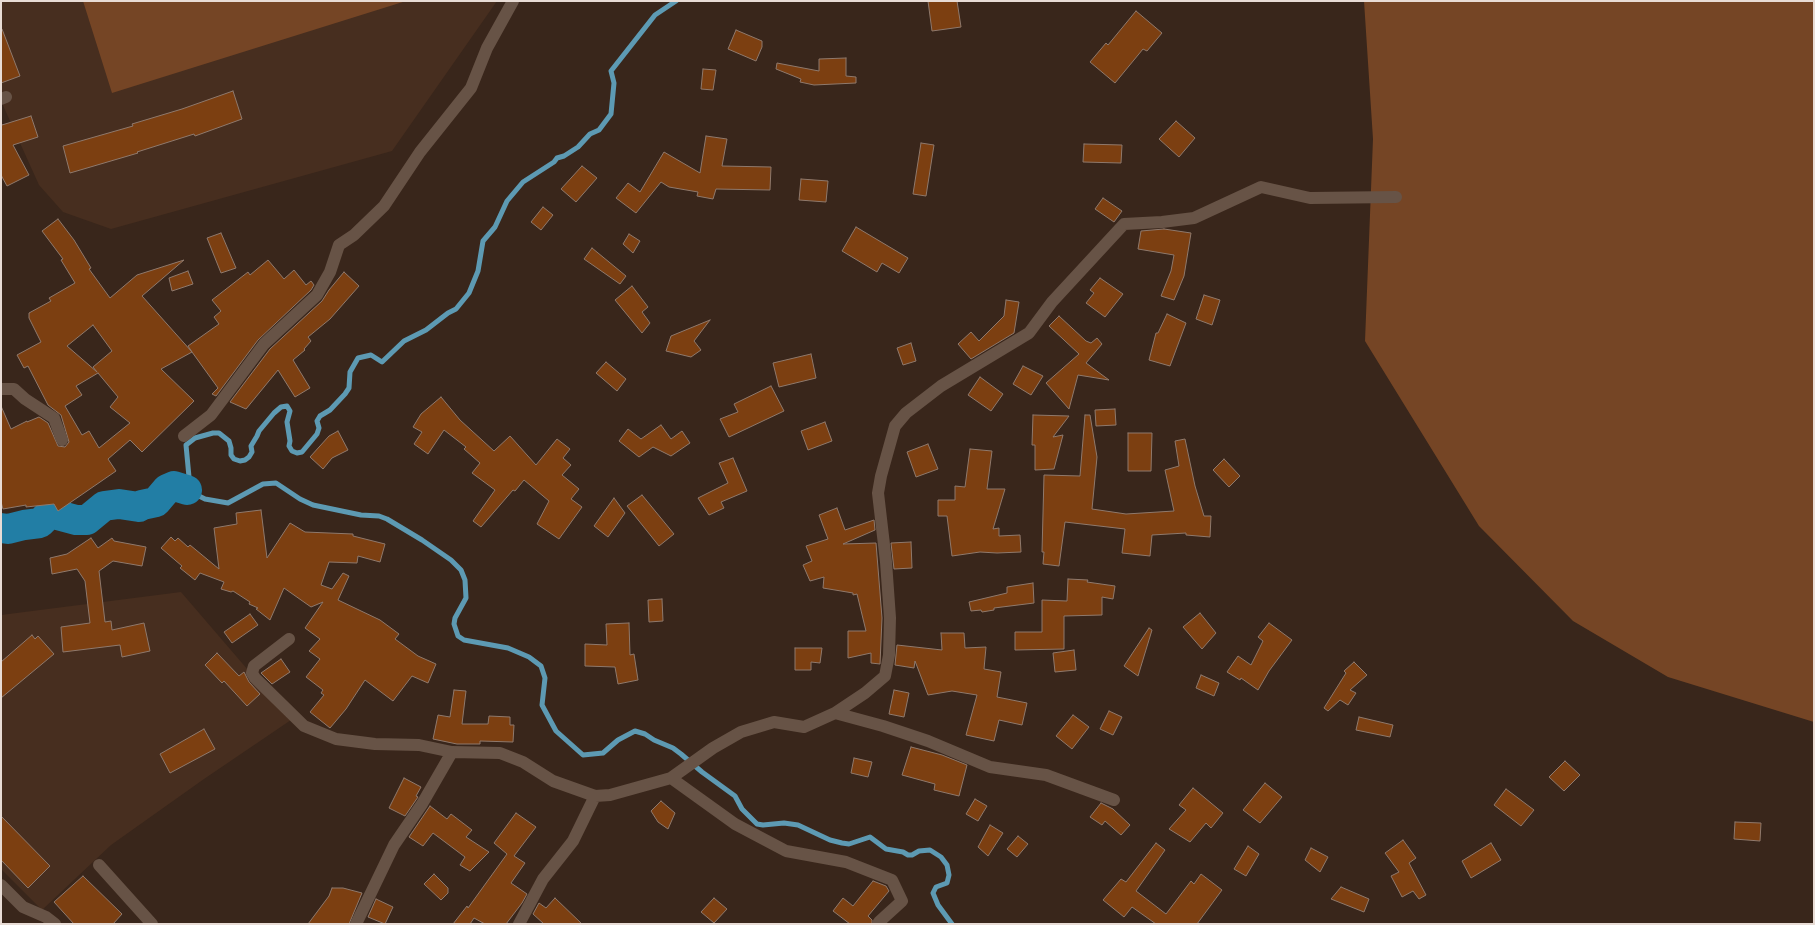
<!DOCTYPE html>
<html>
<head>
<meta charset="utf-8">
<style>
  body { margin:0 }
  #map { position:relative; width:1815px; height:925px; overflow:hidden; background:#39261b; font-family:Karla,sans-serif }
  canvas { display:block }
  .frame { position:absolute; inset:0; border:2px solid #e8dcd5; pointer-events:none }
</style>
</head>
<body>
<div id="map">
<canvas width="1815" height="925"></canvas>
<div class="frame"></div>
</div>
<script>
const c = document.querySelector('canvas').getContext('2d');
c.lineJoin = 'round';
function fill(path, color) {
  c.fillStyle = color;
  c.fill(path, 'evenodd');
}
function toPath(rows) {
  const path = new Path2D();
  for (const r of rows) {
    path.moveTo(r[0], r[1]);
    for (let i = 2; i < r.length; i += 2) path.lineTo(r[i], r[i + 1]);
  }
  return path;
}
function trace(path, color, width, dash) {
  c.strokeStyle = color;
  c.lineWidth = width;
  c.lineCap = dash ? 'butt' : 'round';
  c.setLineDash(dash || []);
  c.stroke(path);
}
const built = toPath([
  [1,1,497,1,392,151,111,229,63,212,39,185,1,101],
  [181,592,291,720,204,779,111,845,42,910,1,869,1,615]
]);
const green = toPath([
  [83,1,406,1,112,93],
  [1364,1,1814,1,1814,722,1668,677,1573,621,1479,526,1365,341,1373,139]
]);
const stream = toPath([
  [676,1,655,15,611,71,614,83,611,114,599,130,590,134,578,147,564,156,557,158,554,162,523,182,507,201,495,227,483,241,478,271,469,293,456,309,448,313,426,330,404,341,382,362,371,355,358,358,350,372,349,388,345,394,330,410,320,416,317,421,319,428,317,434,302,452,297,453,292,451,289,446,290,441,287,422,290,411,287,406,281,407,274,413,259,431,257,436,251,446,252,452,249,457,245,460,240,461,234,459,231,455,231,448,229,441,219,433,213,433,195,438,186,445,189,477,187,490,205,499,228,503,263,484,276,483,300,499,313,505,361,515,379,516,387,519,422,540,451,560,461,570,465,580,466,598,455,618,454,624,458,636,464,640,508,648,529,657,541,666,545,678,542,705,556,731,583,755,603,753,618,740,635,731,645,734,654,740,673,748,681,754,702,772,735,796,742,809,757,824,763,825,784,823,798,825,830,840,842,843,849,844,870,837,886,849,903,852,908,855,912,855,919,851,930,850,941,857,947,865,949,875,947,883,936,887,933,893,938,905,952,924]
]);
const river = toPath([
  [1,528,8,529,24,525,40,523,50,513,76,520,87,520,104,506,119,504,139,507,142,505,156,502,167,489,174,486,187,490]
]);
const building = toPath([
  [928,1,957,1,961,27,932,31,928,1],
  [1136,11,1162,33,1147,51,1143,49,1115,83,1090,62,1106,43,1108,45,1136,11],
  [1,29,2,29,20,76,1,83,1,29],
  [736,30,762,41,762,47,756,61,728,49,736,30],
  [846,58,846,76,856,77,856,83,814,85,800,82,801,79,776,69,777,63,819,71,819,59,846,58],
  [703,69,716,70,713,90,701,89,703,69],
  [233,91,242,119,195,136,194,134,137,152,138,153,70,173,63,146,133,126,132,124,182,109,233,91],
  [31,116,38,137,13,145,29,175,7,186,1,175,1,123,2,125,31,116],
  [1176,121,1195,138,1179,157,1159,139,1176,121],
  [706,136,727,139,722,166,771,167,770,190,716,189,713,199,697,196,698,192,669,187,661,182,636,213,616,198,628,183,640,192,664,152,700,173,706,136],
  [921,143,934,145,926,196,913,194,921,143],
  [1084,144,1122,145,1121,163,1083,162,1084,144],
  [582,166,597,178,576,202,561,189,582,166],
  [801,179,828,181,826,202,799,200,801,179],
  [1103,198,1122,211,1114,222,1095,209,1103,198],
  [543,207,553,215,541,230,531,222,543,207],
  [58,219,74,240,91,268,89,269,110,298,137,275,184,260,142,296,192,352,188,346,219,324,214,317,221,311,212,300,248,272,250,275,268,260,284,279,294,270,306,285,311,281,314,285,311,290,258,340,216,396,212,394,218,388,192,352,161,369,194,401,142,452,130,440,108,459,116,471,58,511,54,504,26,507,26,505,3,509,1,502,1,406,11,429,27,421,27,422,39,417,48,423,58,446,65,447,69,442,61,415,48,405,28,366,24,368,17,355,41,342,29,318,29,313,51,301,49,298,75,283,61,260,63,259,42,231,58,219],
  [93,325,112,351,93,367,97,372,67,346,93,325],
  [98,373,118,397,110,407,130,423,99,448,89,431,82,435,65,406,82,395,76,386,98,373],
  [856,227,908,258,899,273,882,263,877,272,842,251,856,227],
  [1164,229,1191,233,1184,276,1174,300,1161,296,1171,271,1174,255,1138,249,1141,231,1164,229],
  [221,233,236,268,221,273,207,238,221,233],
  [629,234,640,241,633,253,623,244,629,234],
  [592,248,626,276,620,284,584,259,592,248],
  [188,271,193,284,172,291,169,278,188,271],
  [344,272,359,286,330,319,308,337,311,341,304,349,305,350,293,360,310,388,295,397,278,370,246,409,230,402,270,349,322,301,329,290,344,272],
  [1100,278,1123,294,1105,317,1086,303,1094,293,1090,290,1100,278],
  [632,286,648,307,642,312,650,323,642,333,615,300,632,286],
  [1204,295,1220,300,1212,325,1196,319,1204,295],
  [1006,300,1019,302,1014,333,971,359,958,344,971,332,979,341,1004,316,1006,300],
  [1167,314,1186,323,1170,366,1149,360,1156,333,1158,333,1167,314],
  [1059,316,1086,341,1091,343,1097,338,1102,344,1086,363,1109,380,1078,375,1069,409,1046,383,1079,354,1049,326,1059,316],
  [710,320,694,341,701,350,691,357,666,351,671,336,710,320],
  [911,343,916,361,903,365,897,348,911,343],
  [811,354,816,378,779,387,773,363,811,354],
  [606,362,626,379,617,391,596,373,606,362],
  [1023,366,1043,376,1031,395,1013,384,1023,366],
  [980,377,1003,394,991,411,968,395,980,377],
  [771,386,784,411,729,437,720,419,738,412,734,404,771,386],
  [441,397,460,420,494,451,510,436,536,465,557,439,570,449,563,458,571,465,562,475,579,489,571,499,582,507,559,539,537,524,549,501,524,480,515,491,513,490,481,527,473,521,495,490,472,473,480,463,464,449,466,447,444,430,428,454,414,444,422,432,413,427,421,414,441,397],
  [1115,409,1116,425,1096,426,1095,410,1115,409],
  [1033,415,1069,416,1053,437,1063,435,1054,469,1035,470,1035,445,1032,445,1033,415],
  [1085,415,1090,415,1097,457,1092,509,1126,514,1174,511,1165,470,1179,466,1175,441,1185,439,1195,486,1204,516,1211,516,1210,537,1186,535,1186,533,1152,535,1150,556,1122,553,1125,529,1065,522,1059,566,1043,564,1044,552,1042,552,1044,475,1080,476,1085,415],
  [825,422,832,441,808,450,801,431,825,422],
  [661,425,671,439,682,431,690,443,671,456,653,447,639,457,619,441,628,429,641,439,661,425],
  [338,431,348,450,332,458,323,469,310,457,329,436,338,431],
  [1128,433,1152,433,1151,471,1128,471,1128,433],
  [928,444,938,469,916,477,907,452,928,444],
  [970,449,992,451,987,489,1005,489,993,529,999,528,999,536,1020,535,1021,552,997,553,980,552,952,556,947,516,938,516,938,500,955,500,955,486,965,487,970,449],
  [733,458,747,491,721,502,724,508,709,515,698,498,728,483,719,463,733,458],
  [1224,459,1240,476,1229,487,1213,470,1224,459],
  [642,495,674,534,659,546,627,506,642,495],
  [614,498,625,513,608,537,594,526,614,498],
  [837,508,845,530,874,520,875,530,843,544,876,543,882,618,880,664,871,663,871,653,848,658,848,631,866,631,857,594,853,595,853,593,823,588,824,577,810,581,803,565,812,561,806,546,828,539,819,515,837,508],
  [261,510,267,558,290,523,305,532,353,534,353,536,385,544,380,562,358,556,357,563,329,562,321,585,332,589,343,573,349,576,338,600,380,620,399,634,395,639,418,656,436,664,428,683,412,676,393,701,365,680,346,709,330,728,310,712,324,695,321,693,323,690,306,677,320,659,309,651,320,639,305,628,323,602,311,607,284,588,270,620,256,609,258,608,249,604,250,602,233,591,231,592,221,589,224,582,200,573,195,580,180,568,182,566,161,548,171,537,175,541,178,538,188,547,190,545,219,569,214,528,237,524,236,513,261,510],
  [91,538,98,548,112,538,114,541,146,547,142,566,113,561,99,571,105,622,111,621,112,630,144,623,150,651,122,657,120,645,63,652,61,627,90,623,85,581,77,569,52,574,50,558,67,554,91,538],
  [911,542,912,568,894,569,891,543,911,542],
  [1068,579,1088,580,1087,582,1115,586,1113,599,1102,597,1102,615,1064,616,1064,649,1015,650,1015,632,1042,632,1042,600,1067,601,1068,579],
  [1033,583,1034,603,994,608,994,610,982,612,981,610,971,611,969,602,1007,593,1007,587,1033,583],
  [662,599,663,621,649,622,648,600,662,599],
  [1200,613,1216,633,1202,649,1183,627,1200,613],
  [250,614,258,625,232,643,224,632,250,614],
  [629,623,630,655,634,654,638,680,618,684,615,667,585,666,585,644,607,645,606,624,629,623],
  [1269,623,1292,640,1269,671,1258,690,1241,678,1240,680,1227,672,1238,656,1251,665,1263,641,1258,637,1269,623],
  [1149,628,1152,630,1138,676,1124,666,1149,628],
  [941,633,964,633,965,648,986,647,984,669,1001,672,997,697,1027,703,1022,725,999,720,994,741,966,735,977,695,952,691,928,695,915,661,914,668,895,665,897,645,942,650,941,633],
  [32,635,35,639,38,636,54,654,1,698,1,662,32,635],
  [795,648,822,648,820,663,811,662,811,670,795,670,795,648],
  [1074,650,1076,670,1055,672,1053,653,1074,650],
  [217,653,239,676,244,672,249,682,260,694,247,706,224,681,222,683,205,665,217,653],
  [281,659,290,672,272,684,261,673,281,659],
  [1354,662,1367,675,1350,690,1356,693,1348,705,1340,700,1328,711,1324,708,1346,673,1344,671,1354,662],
  [1201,675,1219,683,1214,696,1196,688,1201,675],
  [454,690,466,691,462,724,488,724,489,716,510,717,510,725,514,725,513,742,480,741,480,744,457,744,433,739,438,715,450,717,454,690],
  [894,690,909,693,904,717,889,714,894,690],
  [1109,711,1122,717,1113,735,1100,729,1109,711],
  [1073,715,1089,727,1072,749,1056,736,1073,715],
  [1359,717,1393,725,1390,737,1356,730,1359,717],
  [204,729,215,749,170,773,160,754,204,729],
  [911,747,942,755,967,765,959,796,934,790,935,784,902,775,911,747],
  [854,758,872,762,868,777,851,773,854,758],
  [1565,761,1580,775,1564,791,1549,777,1565,761],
  [404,778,421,787,416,796,418,797,405,816,389,808,404,778],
  [1265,783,1282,797,1260,823,1243,810,1265,783],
  [1193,788,1223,813,1211,828,1206,823,1190,842,1169,829,1186,810,1179,805,1193,788],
  [1506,789,1534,810,1521,826,1494,805,1506,789],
  [975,799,987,806,978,821,966,814,975,799],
  [661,801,675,813,668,829,658,822,651,811,661,801],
  [1101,803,1113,809,1130,825,1121,835,1105,821,1102,825,1090,817,1101,803],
  [430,806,447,819,451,814,472,830,466,837,489,852,470,871,460,865,465,857,433,833,423,846,409,837,430,806],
  [516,813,536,827,514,856,525,863,511,883,527,894,522,903,506,924,485,924,474,918,470,924,453,924,467,906,468,908,507,854,494,843,516,813],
  [1,816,50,866,28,888,1,860,1,816],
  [1735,822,1761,823,1760,841,1734,839,1735,822],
  [990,825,1003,833,988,856,978,847,990,825],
  [1018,836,1028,844,1017,857,1007,849,1018,836],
  [1403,840,1416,858,1409,863,1426,895,1419,899,1413,891,1402,897,1391,876,1399,872,1385,853,1403,840],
  [1156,843,1165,850,1136,891,1166,914,1191,881,1194,884,1201,874,1222,890,1197,924,1156,924,1132,907,1124,917,1103,900,1121,879,1126,882,1156,843],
  [1491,843,1501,860,1471,878,1462,861,1491,843],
  [1248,846,1259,854,1246,876,1234,869,1248,846],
  [1311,848,1328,857,1320,872,1305,860,1311,848],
  [434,874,448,888,448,893,441,900,424,884,434,874],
  [83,876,122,914,113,924,74,924,54,902,83,876],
  [873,881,886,886,889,891,868,916,872,920,872,924,850,924,833,911,843,898,853,906,873,881],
  [1341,887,1369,899,1364,912,1331,899,1341,887],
  [332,888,343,888,362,893,349,924,308,924,329,896,332,888],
  [555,898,582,924,544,924,533,914,539,903,546,908,555,898],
  [714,898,727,909,714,923,701,912,714,898],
  [376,899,393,907,385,924,368,917,376,899]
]);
const street = toPath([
  [1,99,6,97],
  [1,389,14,389,25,399,54,418,62,440],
  [184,436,211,415,264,344,317,295,330,272,339,245,354,235,384,206,420,152,471,88,487,48,513,1],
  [289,639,254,666,252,673,255,678,304,726,336,739,375,744,419,745,452,752,500,753,523,762,553,781,595,796,610,795,671,778,713,748,741,732,774,722,804,727,835,713,865,693,885,676,889,655,890,618,886,562,878,493,881,476,895,426,906,413,941,386,1029,333,1052,302,1124,224,1162,222,1194,218,1261,187,1310,198,1396,197],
  [835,713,883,726,928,741,990,767,1046,775,1114,800],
  [671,778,735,824,786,851,846,862,892,880,902,901,879,922,879,924],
  [99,865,152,924],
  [1,885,23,907,46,917,55,924],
  [356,924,394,845,422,804,452,752],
  [519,924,543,879,573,841,595,796]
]);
fill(built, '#472e1f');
fill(green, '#754525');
trace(stream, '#5d9ab3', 5);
trace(river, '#227ea5', 30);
fill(building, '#7c3f11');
trace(building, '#8f796c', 1);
trace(street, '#675346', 12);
</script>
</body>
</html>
